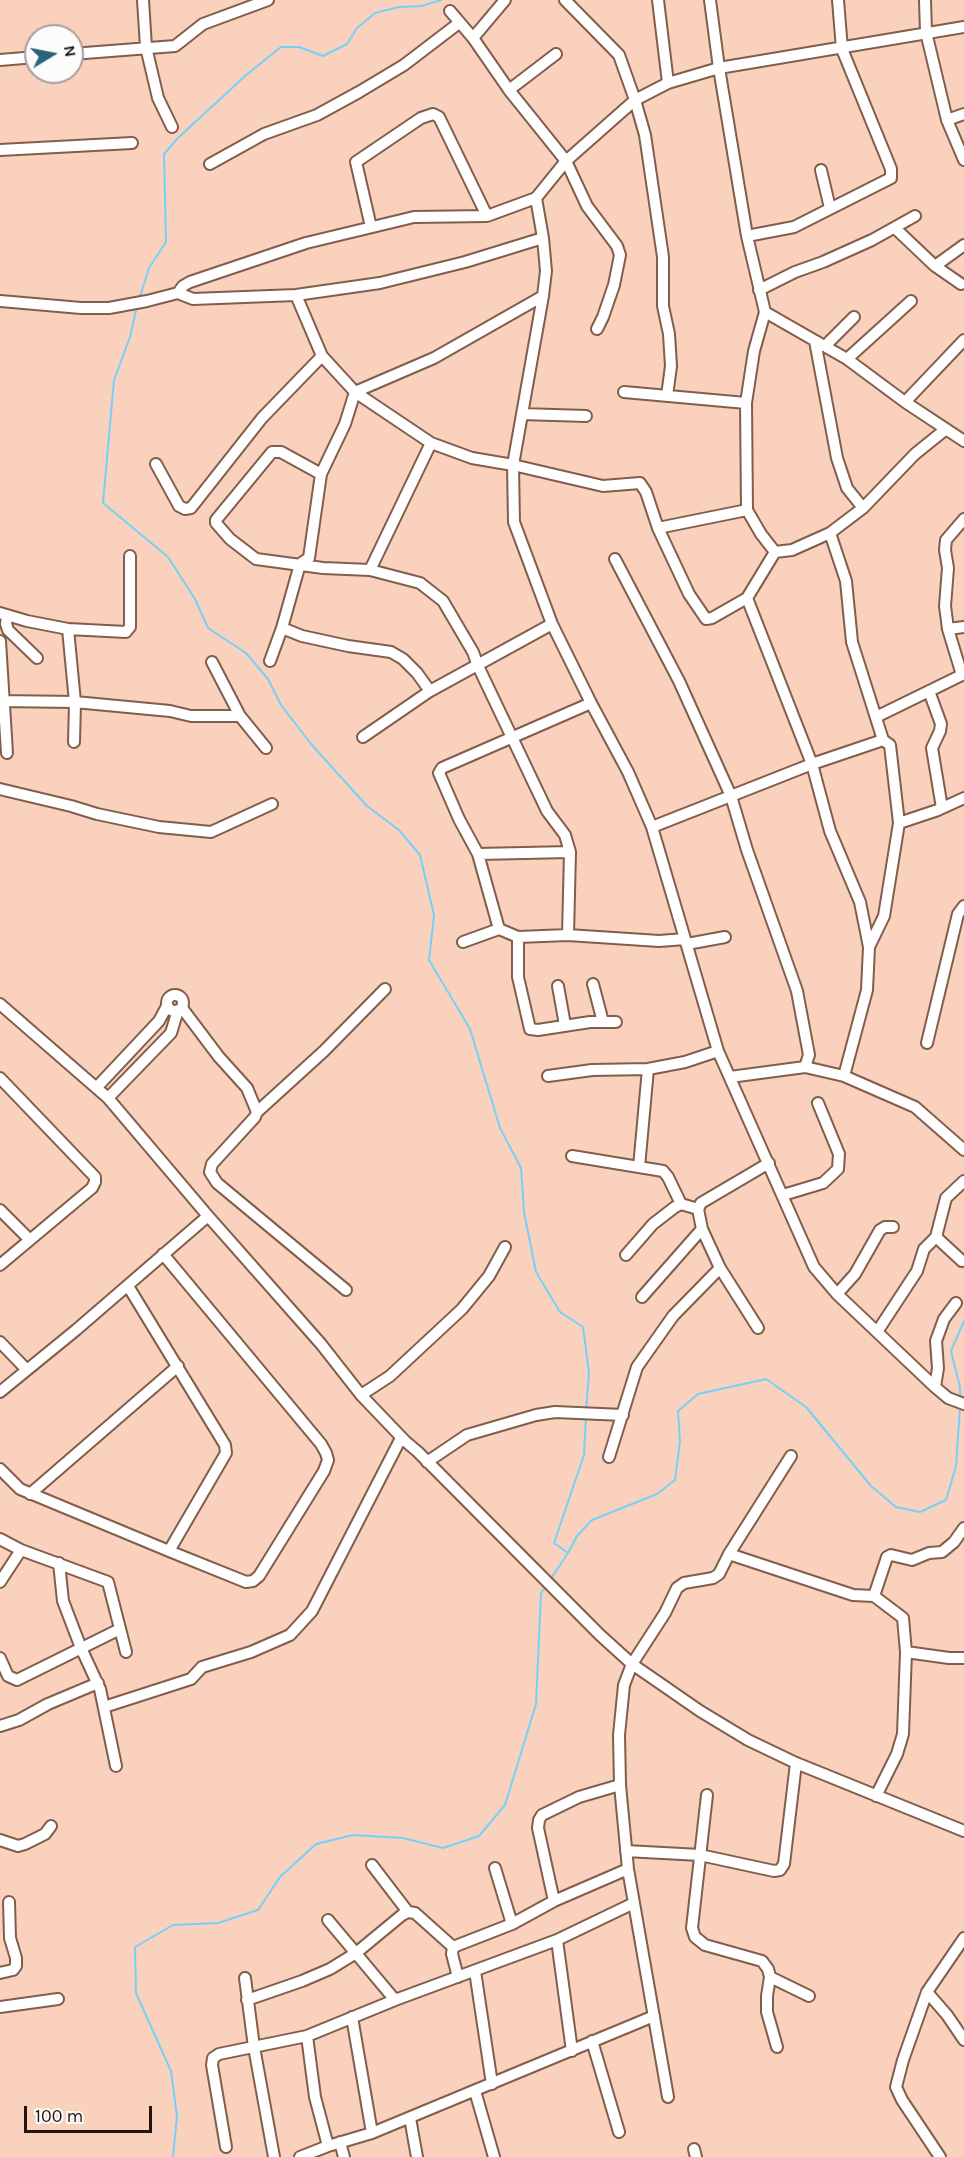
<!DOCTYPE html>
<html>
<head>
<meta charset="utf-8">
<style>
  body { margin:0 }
  #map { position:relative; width:964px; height:2157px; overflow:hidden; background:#fad1bc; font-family:Karla,sans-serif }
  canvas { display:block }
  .north { position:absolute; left:24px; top:24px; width:60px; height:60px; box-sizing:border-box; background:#fcfcfc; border:2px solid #a59f9c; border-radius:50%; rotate:80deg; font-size:16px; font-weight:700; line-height:24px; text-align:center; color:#22140d }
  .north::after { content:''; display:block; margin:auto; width:21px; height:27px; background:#2a647d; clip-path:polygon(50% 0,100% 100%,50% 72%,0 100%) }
  .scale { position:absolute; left:24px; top:2106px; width:128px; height:27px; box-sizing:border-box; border:3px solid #22140d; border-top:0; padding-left:8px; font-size:18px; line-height:21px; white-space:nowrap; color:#22140d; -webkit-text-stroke:4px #fcfcfc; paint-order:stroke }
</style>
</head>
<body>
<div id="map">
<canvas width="964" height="2157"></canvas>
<div class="north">N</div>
<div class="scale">100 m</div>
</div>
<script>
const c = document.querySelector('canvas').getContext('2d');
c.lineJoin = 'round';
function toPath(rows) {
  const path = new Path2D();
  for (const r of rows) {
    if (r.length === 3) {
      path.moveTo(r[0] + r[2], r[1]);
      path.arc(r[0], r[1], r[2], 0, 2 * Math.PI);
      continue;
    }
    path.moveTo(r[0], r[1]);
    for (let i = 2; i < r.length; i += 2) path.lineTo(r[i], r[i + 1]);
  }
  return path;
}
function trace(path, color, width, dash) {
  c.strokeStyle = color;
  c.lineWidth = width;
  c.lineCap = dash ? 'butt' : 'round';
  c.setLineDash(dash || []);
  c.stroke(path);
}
const stream = toPath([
  [139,300,149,268,166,242,164,154,178,138,245,76,281,47,299,47,323,56,347,44,357,28,375,13,399,7,422,6,441,0],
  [137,306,130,337,114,380,103,503,168,557,195,599,208,628,246,653,268,679,281,705,311,744,367,806,399,830,420,855,434,915,429,960,470,1029,500,1128,521,1168,524,1212,536,1272,560,1312,583,1327,589,1373,586,1411],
  [960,1398,960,1387,951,1351,964,1321],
  [568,1553,554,1543,584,1455,586,1416],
  [550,1580,568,1553,577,1536,592,1520,657,1494,675,1480,680,1441,678,1411,698,1394,766,1379,806,1407,871,1486,896,1507,920,1512,946,1500,956,1466,960,1407],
  [173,2157,177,2116,171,2071,136,1993,135,1947,173,1925,218,1923,258,1910,280,1877,316,1844,353,1835,403,1838,443,1848,479,1836,505,1805,536,1704,541,1593,547,1585]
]);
const minor = toPath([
  [143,0,146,47,158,98,172,127],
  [565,0,619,55,635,100,645,135,663,257,663,306,669,334,671,366,667,396],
  [658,0,668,83],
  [710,0,719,68,668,83,635,100,566,161,536,198,543,238,546,271,543,296,513,465,514,522,552,624,591,703,628,772,652,827,718,1051,814,1267,837,1294,935,1387,948,1398,964,1404],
  [925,0,926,32,947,120,964,160],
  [450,11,473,38,509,90,566,161,587,206,617,246,620,255,614,285,603,317,597,329],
  [473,38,505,0],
  [72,54,175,46,203,24,268,0],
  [0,60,36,57],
  [509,90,556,54],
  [947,120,964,114],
  [0,150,132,143],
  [210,164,264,134,317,115,359,92,404,65,459,23],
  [821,170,830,208],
  [371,227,356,162,421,118,433,114,439,117,487,216],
  [895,228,935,266,961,284],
  [747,236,794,227,891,178,891,169,842,49,838,0],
  [935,266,964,245],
  [759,290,795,272,823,262,872,240,915,216],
  [178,293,193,299,296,295,380,283,465,262,543,238],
  [296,295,322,356,355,392,431,443,472,458,513,465,603,486,640,483,646,492,658,528,689,594,706,619,712,618,747,598,775,552],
  [0,301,81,308,109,308,147,301,178,293,183,286,190,282,306,243,414,217,487,216,536,198],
  [765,312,847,359,905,402,964,441],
  [815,341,837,458,847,488,863,508],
  [826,345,854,317],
  [847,359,911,301],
  [624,392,746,403],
  [905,402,964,340],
  [522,414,586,416],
  [156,464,179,506,185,509,191,508,262,418,322,356],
  [321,474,281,452,272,452,216,520,216,523,230,539,256,559,323,568,370,570,420,583,443,601,473,652,478,666,547,811,565,835,570,852,568,935],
  [658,528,747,510],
  [830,533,846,581,852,642,883,740,890,745,899,823,884,916,869,947],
  [775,552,761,534,747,510,746,403,754,351,765,312,747,236,719,68,964,27],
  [775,552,792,550,830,533,863,508,915,454,946,429],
  [615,559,679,681,731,796,747,850,797,991,809,1055,805,1067],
  [370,570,431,443],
  [747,598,812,764,830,831,860,902,869,947,867,990,844,1076],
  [0,613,27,621,68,629,126,632,130,627,130,556],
  [7,615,6,624,8,630,37,658],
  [282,628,302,636,348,646,391,652,403,659,417,673,430,691],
  [68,629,75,702,74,742],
  [948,629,964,627],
  [0,641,7,753],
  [270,661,282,628,300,564,309,558,321,474,345,424,355,392,434,358,543,296],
  [212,662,240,716,266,748],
  [962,675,948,629,945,606,948,568,945,550,946,540,964,519],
  [929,691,941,724,940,731,932,748,942,808],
  [0,701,75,702,170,711,191,716,240,716],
  [876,717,964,674],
  [363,737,430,691,552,624],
  [0,789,71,806,97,814,159,827,211,832,272,804],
  [899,823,938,810,964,798],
  [652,827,812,764,883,740],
  [478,854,570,852],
  [499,929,478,854,459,819,439,773,442,768,591,703],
  [518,937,518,977,530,1029,538,1030,590,1022,616,1022],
  [463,942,499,929,518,937,568,935,659,941,685,939],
  [687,944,725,937],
  [593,984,603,1022],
  [558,986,565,1025],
  [175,1003,8],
  [0,1004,108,1098,208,1216,321,1344,361,1395,405,1441,418,1452,600,1635,632,1664,700,1711,748,1740,796,1763,964,1831],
  [182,1008,219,1057,247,1088,257,1112],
  [927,1043,958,914,964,906],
  [548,1076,592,1070,648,1069,685,1062,718,1051],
  [730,1077,805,1067,844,1076,915,1107,964,1150],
  [0,1078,95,1177,95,1182,92,1188,0,1265],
  [97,1087,159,1021,167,1006],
  [108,1098,171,1033,178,1010],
  [572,1156,663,1171,668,1177,681,1204],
  [639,1167,648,1069],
  [783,1195,823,1183,838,1169,839,1154,818,1103],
  [0,1210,29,1239],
  [936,1237,962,1261],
  [626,1255,653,1224,675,1207,681,1204,698,1209],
  [128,1286,225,1445,226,1453,169,1551],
  [346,1290,217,1183,210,1172,212,1164,255,1117,257,1112,324,1051,385,989],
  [837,1294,855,1274,880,1230,885,1227,893,1227],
  [642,1297,702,1229],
  [758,1328,720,1268,702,1229,698,1209,701,1203,769,1163],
  [877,1332,917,1271,924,1249,936,1237,946,1198,964,1181],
  [0,1342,26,1369],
  [935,1387,938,1368,936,1341,944,1319,956,1303],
  [0,1392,76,1330,208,1216],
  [361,1395,390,1376,462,1309,489,1276,505,1247],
  [609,1457,637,1367,673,1316,720,1268],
  [427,1462,467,1435,536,1415,555,1412,623,1415],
  [0,1469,20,1489,169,1551,246,1582,253,1581,259,1576,324,1471,328,1460,326,1453,321,1444,163,1254],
  [30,1494,178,1366],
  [0,1539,21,1550,108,1582,126,1652],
  [729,1554,853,1595,874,1596,903,1618,906,1652,903,1734,897,1754,876,1796],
  [59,1563,63,1601,81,1648,100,1689,116,1766],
  [0,1582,21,1550],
  [874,1596,887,1557,891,1555,912,1560,929,1553,942,1552,954,1542,964,1528],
  [906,1652,949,1658,964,1658],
  [0,1658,8,1676,17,1680,120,1629],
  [104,1707,191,1679,202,1667,251,1652,290,1635,312,1611,401,1438],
  [0,1726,19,1720,48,1704,98,1683],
  [707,1795,692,1928,695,1937,705,1945,762,1961,768,1969,770,1977,767,1996,767,2012,777,2047],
  [0,1840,18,1846,25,1844,45,1834,51,1826],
  [626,1851,700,1855,774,1871,780,1870,784,1864,796,1763],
  [372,1865,408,1912],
  [495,1868,512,1924],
  [554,1901,628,1869],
  [328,1920,395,2000],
  [557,1940,572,2051],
  [475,1971,492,2084],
  [0,1973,13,1970,16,1966,16,1958,10,1938,9,1902],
  [458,1977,452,1954,453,1947,512,1924,554,1901,538,1828,539,1820,542,1815,579,1797,620,1785],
  [770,1977,809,1996],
  [245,1978,254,2047,274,2157],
  [927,1992,947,2015,964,2040],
  [247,2000,302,1981,330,1969,356,1953,402,1915,408,1912,415,1913,453,1947],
  [0,2007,58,1999],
  [352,2017,372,2133],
  [307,2036,315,2097,328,2146],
  [592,2041,619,2132],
  [475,2091,494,2157],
  [668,2097,628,1869,620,1785,619,1735,624,1685,632,1664,665,1613,677,1588,684,1583,713,1578,719,1574,729,1554,791,1456],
  [410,2118,417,2157],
  [340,2142,344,2157],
  [226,2147,212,2065,213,2058,219,2054,307,2036,395,2000,557,1940,634,1903],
  [694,2149,696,2157],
  [300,2157,328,2146,372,2133,654,2016],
  [940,2157,902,2100,896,2087,903,2060,927,1992,964,1938]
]);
trace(stream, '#75d1fa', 2);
trace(minor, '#815e4c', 14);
trace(minor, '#fff', 10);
</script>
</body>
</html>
